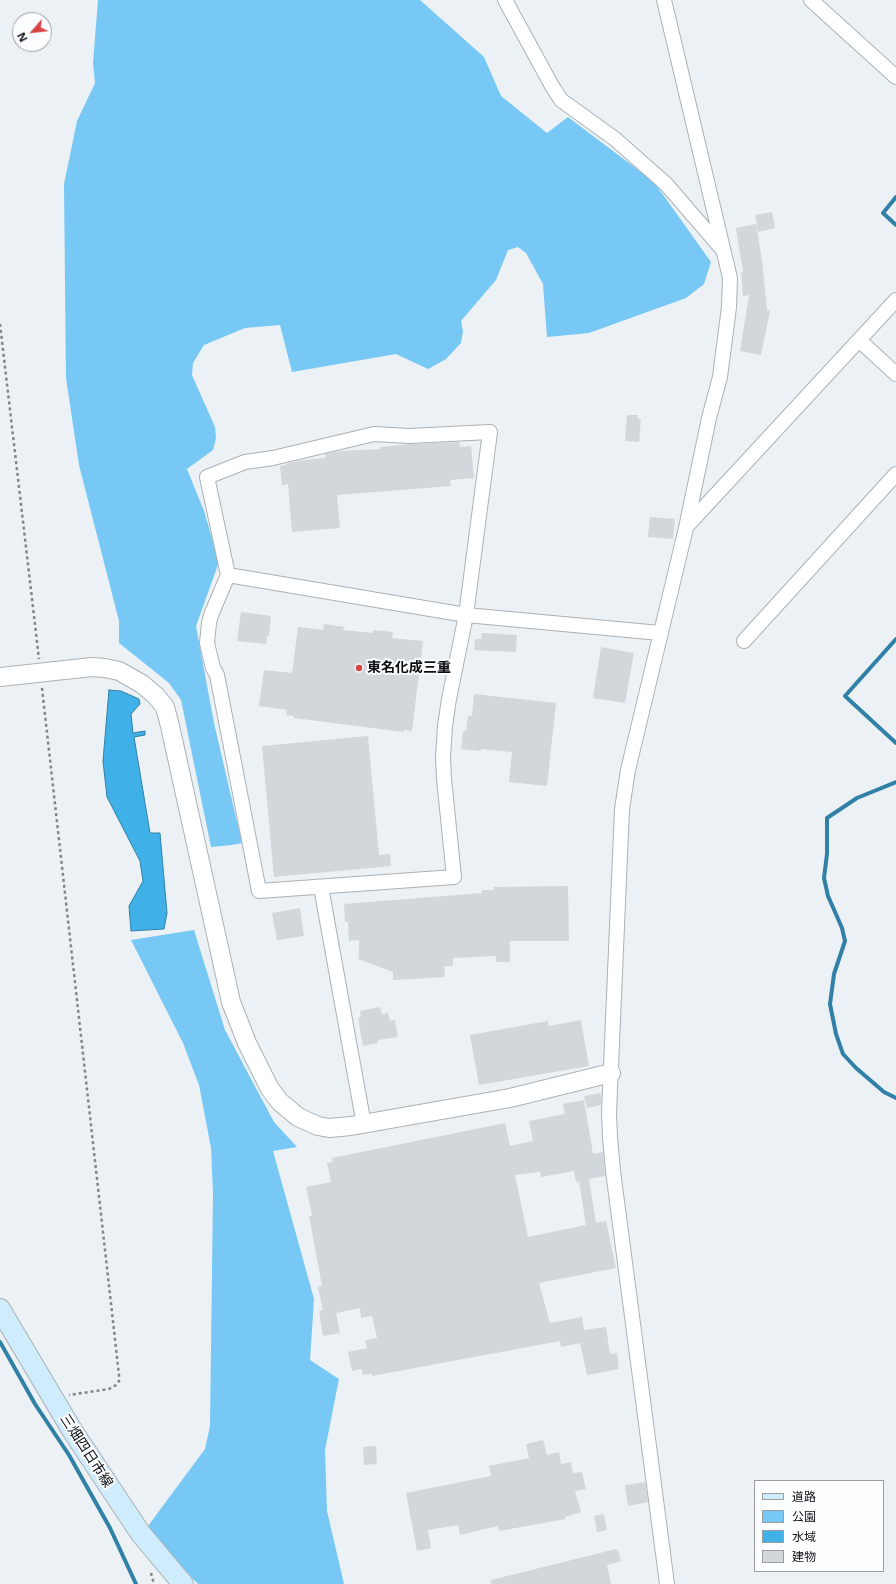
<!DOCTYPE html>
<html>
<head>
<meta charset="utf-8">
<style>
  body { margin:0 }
  #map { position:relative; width:896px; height:1584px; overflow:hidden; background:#ebf1f4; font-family:"Open Sans","Noto Sans JP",sans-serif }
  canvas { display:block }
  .legend { position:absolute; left:754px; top:1480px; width:130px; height:92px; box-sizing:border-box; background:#fbfdff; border:1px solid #9c9d9f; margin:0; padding:5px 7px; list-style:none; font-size:12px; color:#0d0e10 }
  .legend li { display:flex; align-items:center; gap:8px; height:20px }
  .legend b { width:20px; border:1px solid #9c9d9f }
  .north { position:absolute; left:12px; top:12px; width:40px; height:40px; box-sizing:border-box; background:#fbfdff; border:1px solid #9c9d9f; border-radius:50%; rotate:242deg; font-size:11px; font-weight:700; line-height:16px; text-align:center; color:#0d0e10 }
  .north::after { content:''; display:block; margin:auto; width:14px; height:18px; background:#d54546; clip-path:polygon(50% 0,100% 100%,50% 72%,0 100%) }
</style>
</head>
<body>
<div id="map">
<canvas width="896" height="1584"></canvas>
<ul class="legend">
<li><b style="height:5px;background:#ceecfc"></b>道路</li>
<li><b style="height:11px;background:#78c8f5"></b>公園</li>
<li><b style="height:11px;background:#40b1e8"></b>水域</li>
<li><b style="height:11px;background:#d1d7da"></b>建物</li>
</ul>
<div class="north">N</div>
</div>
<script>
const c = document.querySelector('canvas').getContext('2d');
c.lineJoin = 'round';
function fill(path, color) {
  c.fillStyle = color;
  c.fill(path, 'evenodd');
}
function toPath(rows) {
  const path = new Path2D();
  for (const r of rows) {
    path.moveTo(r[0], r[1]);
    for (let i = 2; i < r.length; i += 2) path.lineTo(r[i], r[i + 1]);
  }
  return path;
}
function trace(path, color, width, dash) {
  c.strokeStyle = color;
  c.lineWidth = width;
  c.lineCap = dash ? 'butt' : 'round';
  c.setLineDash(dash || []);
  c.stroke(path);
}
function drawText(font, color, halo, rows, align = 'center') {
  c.font = font + ' "Open Sans","Noto Sans JP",sans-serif';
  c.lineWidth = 4;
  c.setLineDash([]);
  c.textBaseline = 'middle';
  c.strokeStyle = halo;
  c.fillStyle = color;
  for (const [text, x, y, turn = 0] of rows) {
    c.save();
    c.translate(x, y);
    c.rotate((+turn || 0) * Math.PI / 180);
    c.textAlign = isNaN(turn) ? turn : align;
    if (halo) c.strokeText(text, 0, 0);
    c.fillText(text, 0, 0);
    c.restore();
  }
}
const green = toPath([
  [98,0,420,0,484,57,501,96,547,133,568,117,654,182,711,262,704,284,686,298,589,333,547,337,543,284,526,253,518,247,508,250,496,280,461,321,463,331,461,343,446,359,428,369,396,354,292,372,280,325,245,328,204,345,193,363,192,375,215,427,216,438,213,450,187,469,204,511,219,562,196,626,214,723,242,843,232,845,211,847,181,700,169,683,119,643,119,621,79,465,66,378,64,184,77,121,95,83,93,63],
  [194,930,225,1030,274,1122,297,1147,273,1151,314,1299,310,1360,339,1379,325,1450,327,1511,344,1584,198,1584,145,1530,205,1449,210,1426,213,1193,211,1148,199,1085,183,1043,131,940]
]);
const water = toPath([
  [109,690,121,691,139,699,140,704,131,714,133,733,145,731,145,735,134,737,150,833,160,833,167,913,164,929,131,931,129,906,143,881,140,861,107,797,103,761,109,690]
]);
const stream = toPath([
  [896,197,883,213,896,225],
  [896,639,845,696,896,743],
  [896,782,857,798,827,818,827,854,824,878,828,896,842,928,845,941,834,974,830,1004,836,1034,843,1054,856,1068,884,1092,896,1098],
  [0,1342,35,1404,69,1455,110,1528,136,1584]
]);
const building = toPath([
  [772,212,775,228,758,232,755,215],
  [756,224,762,260,767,310,770,311,761,355,740,351,749,295,743,296,741,272,743,272,736,228],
  [627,415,638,415,638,419,641,419,639,442,625,441],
  [459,442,460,447,471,446,474,478,450,480,451,486,337,495,340,528,292,532,288,484,282,485,280,466,286,465,286,464,303,460,325,458,325,454,342,451,380,449,380,447,410,444],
  [650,517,675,519,673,539,648,537],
  [241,612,271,616,269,636,267,636,266,644,237,641],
  [324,624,344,627,343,630,373,633,373,630,393,632,392,638,423,641,412,731,404,730,404,732,294,718,294,716,286,715,287,710,259,706,264,670,292,673,298,627,323,630],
  [482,633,517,635,516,652,474,650,475,639,481,639],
  [601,647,634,653,625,703,593,698],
  [474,694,556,703,547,786,509,782,512,752,481,749,481,751,461,749,463,731,466,731,468,716,472,716],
  [368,736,379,855,390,854,391,866,274,877,262,746],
  [568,886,569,941,510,941,510,962,496,962,496,956,453,958,453,966,444,966,445,977,393,980,393,972,358,959,359,954,359,940,349,941,348,922,345,922,344,904,482,893,482,890,494,890,494,887],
  [300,908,304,936,277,940,272,913],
  [380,1007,382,1014,388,1013,390,1021,395,1020,398,1037,378,1040,378,1043,363,1046,358,1018,361,1017,360,1011],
  [581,1020,589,1066,479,1085,470,1035,548,1021,549,1026],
  [601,1093,601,1105,587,1108,584,1096],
  [584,1100,593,1154,603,1152,605,1176,589,1179,596,1223,606,1221,616,1268,539,1283,550,1323,582,1317,584,1330,606,1327,610,1354,617,1353,619,1369,587,1375,580,1343,561,1347,560,1341,372,1376,372,1374,363,1375,361,1369,352,1371,348,1352,367,1348,365,1340,377,1338,372,1316,361,1318,360,1308,336,1313,340,1333,323,1336,319,1311,323,1310,318,1287,322,1286,309,1216,312,1216,306,1187,331,1182,327,1163,333,1162,332,1158,505,1123,510,1146,533,1141,529,1121,565,1114,563,1104],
  [574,1171,576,1182,579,1181,586,1225,528,1237,515,1175,540,1172,541,1177],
  [543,1440,547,1455,559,1452,561,1464,571,1462,573,1473,582,1472,586,1489,575,1491,581,1512,565,1517,566,1519,499,1531,498,1526,460,1535,458,1525,428,1530,431,1548,417,1551,406,1493,491,1476,489,1466,529,1458,526,1444],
  [376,1446,377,1464,364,1465,363,1447],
  [645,1482,648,1502,628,1506,625,1485],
  [604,1514,607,1530,597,1532,594,1516],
  [616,1549,617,1551,618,1550,621,1561,607,1565,611,1584,491,1584,491,1580]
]);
const path = toPath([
  [0,324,39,659],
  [42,688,119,1375,119,1381,116,1385,109,1389,69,1395],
  [151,1573,154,1584]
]);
const minor = toPath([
  [505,0,552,86,561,100,615,139,666,184,722,249],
  [664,0,730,278,729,307,720,377,709,418,686,528,628,770,622,809,609,1113,610,1137,613,1171,667,1584],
  [811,0,896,77],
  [859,340,896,374],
  [490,432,466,615,449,699,445,726,443,757,444,779,454,877,259,891,217,675,213,668,207,643,209,623,211,615,228,575,207,477,245,462,273,458,374,434,409,436,490,432],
  [686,527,896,300],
  [228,575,466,615,660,633],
  [744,641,896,474],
  [321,887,364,1125]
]);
const tertiary = toPath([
  [0,677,92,667,105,668,119,671,142,684,156,696,165,707,170,726,231,1002,247,1043,270,1089,280,1102,298,1117,318,1126,329,1128,351,1126,510,1098,611,1073]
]);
const secondary = toPath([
  [0,1309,72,1430,107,1483,141,1534,183,1584]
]);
const markers = [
  [359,668,4,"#d54546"]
];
const poiNames = [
  ["東名化成三重",367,668]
];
const streetNames = [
  ["三畑四日市線",86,1451,57]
];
fill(green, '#78c8f5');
fill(water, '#40b1e8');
trace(water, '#3180a7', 1);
trace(stream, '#3180a7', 4);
fill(building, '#d1d7da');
trace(minor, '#acb1b5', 16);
trace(tertiary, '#acb1b5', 20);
trace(secondary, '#acb1b5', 22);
trace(path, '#828689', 2.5, [3, 3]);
trace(minor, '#fff', 14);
trace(tertiary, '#fff', 18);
trace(secondary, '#ceecfc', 20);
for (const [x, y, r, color] of markers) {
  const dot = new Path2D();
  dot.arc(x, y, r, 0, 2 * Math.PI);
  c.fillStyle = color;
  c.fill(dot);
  trace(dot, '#fbfdff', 1.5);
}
drawText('bold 14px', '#0d0e10', '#fbfdff', poiNames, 'left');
drawText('14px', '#0d0e10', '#fbfdff', streetNames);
</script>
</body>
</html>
